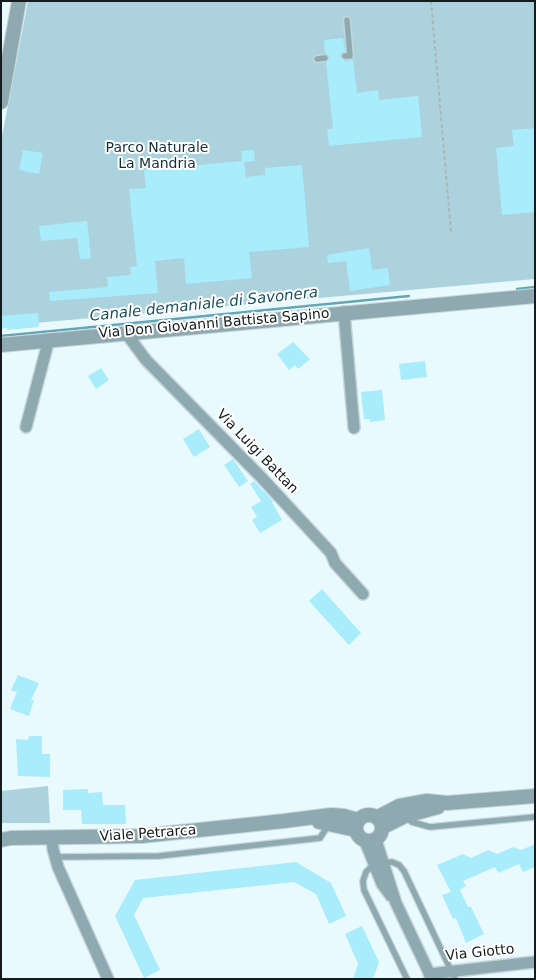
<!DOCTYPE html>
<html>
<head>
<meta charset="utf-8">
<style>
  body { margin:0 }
  #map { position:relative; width:536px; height:980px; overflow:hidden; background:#e9fafe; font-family:"DejaVu Sans",sans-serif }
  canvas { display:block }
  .frame { position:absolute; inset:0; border:2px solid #151c1e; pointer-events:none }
</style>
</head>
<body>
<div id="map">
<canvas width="536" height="980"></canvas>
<div class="frame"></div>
</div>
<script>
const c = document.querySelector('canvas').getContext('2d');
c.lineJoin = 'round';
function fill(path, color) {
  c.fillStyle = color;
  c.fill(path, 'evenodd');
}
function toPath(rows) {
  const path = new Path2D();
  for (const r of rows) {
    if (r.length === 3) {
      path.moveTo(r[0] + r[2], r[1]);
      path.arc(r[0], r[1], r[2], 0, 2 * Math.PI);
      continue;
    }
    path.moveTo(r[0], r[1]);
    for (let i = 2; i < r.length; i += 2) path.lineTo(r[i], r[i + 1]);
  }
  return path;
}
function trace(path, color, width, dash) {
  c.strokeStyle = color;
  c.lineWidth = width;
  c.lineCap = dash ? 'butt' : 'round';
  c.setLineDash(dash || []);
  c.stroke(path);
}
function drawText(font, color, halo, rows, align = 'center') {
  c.font = font + ' "DejaVu Sans",sans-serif';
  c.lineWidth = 4;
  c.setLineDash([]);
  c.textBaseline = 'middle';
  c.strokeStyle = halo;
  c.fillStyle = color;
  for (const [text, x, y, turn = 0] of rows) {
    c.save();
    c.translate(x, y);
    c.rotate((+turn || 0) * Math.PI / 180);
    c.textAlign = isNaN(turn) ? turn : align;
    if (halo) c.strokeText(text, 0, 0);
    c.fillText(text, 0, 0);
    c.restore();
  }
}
const green = toPath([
  [28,1,535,1,535,279,1,326,1,141],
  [48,786,50,823,1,823,1,791]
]);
const stream = toPath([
  [517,289,535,287],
  [1,336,409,296]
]);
const building = toPath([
  [343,38,345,51,341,53,340,56,345,61,353,60,357,93,378,90,379,100,418,96,422,137,329,146,327,129,333,129,326,62,330,58,328,55,325,53,324,40],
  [535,128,535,212,502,215,496,148,514,146,512,130],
  [23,150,43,153,39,174,19,170],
  [254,150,255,161,244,162,246,177,265,175,265,168,302,165,309,247,249,252,252,278,186,284,184,258,155,261,158,293,50,301,49,292,108,287,107,277,131,275,130,267,137,266,129,189,146,188,144,170,242,161,241,151],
  [87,221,91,258,80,259,77,238,41,241,39,226],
  [369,248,372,270,388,268,390,285,350,291,346,261,328,263,327,255],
  [38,313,39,327,7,330,7,328,1,329,1,316],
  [293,342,310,359,298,369,295,365,289,370,277,354],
  [425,361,427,377,401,380,399,364],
  [101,368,109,380,96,389,88,376],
  [382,390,385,420,370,422,370,419,364,419,361,392],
  [199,429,210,447,194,457,183,439],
  [233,459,248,481,239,487,224,465],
  [254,481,273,501,272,502,282,520,260,533,252,520,257,517,251,507,261,501,250,484],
  [322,589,361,633,349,645,309,601],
  [18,675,39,683,31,700,34,700,29,716,10,709,17,692,11,690],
  [29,736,42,736,42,754,50,754,50,777,18,776,16,739,28,740],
  [88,789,88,793,102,792,103,805,125,805,126,824,82,824,81,810,63,810,63,790],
  [535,844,535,867,523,872,519,864,498,873,495,867,463,881,466,886,460,890,468,907,471,907,484,934,466,943,456,918,453,919,442,895,451,892,437,865,463,854,471,858,488,850,497,854,513,847,521,850],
  [296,862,331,883,346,916,329,924,316,894,294,882,143,898,134,915,160,970,144,978,115,916,135,880],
  [362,926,379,962,373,979,353,979,358,964,345,934]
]);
const path = toPath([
  [431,1,451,232]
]);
const service = toPath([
  [345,56,350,56,347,20],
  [317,59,325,58],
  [407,818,412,822,430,827,535,817],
  [55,857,159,856,320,838,329,824],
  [384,863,392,862,399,865,404,871,455,979],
  [374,864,366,872,363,881,364,890,407,979]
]);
const minor = toPath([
  [344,312,354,428],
  [126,333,146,360,261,477,331,553,335,563,363,594],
  [26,427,49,339],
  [52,837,53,849,58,867,108,979],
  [376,840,396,903,432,979],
  [365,841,382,884,391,896],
  [429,974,535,962]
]);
const tertiary = toPath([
  [1,102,19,1],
  [1,345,535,296],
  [369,828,13],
  [378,817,399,806,427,801,447,803,535,796],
  [319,822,356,830],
  [383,827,405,816,438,807],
  [1,840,11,838,142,836,284,821,331,815,344,816,358,820]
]);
const parkNames = [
  ["Parco Naturale",157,148],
  ["La Mandria",157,164]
];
const streetNames = [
  ["Via Don Giovanni Battista Sapino",214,324,-5],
  ["Via Luigi Battan",257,452,46],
  ["Viale Petrarca",148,834,-4],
  ["Via Giotto",480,953,-6]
];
const waterNames = [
  ["Canale demaniale di Savonera",204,305,-6]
];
fill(green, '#acd3dd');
trace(stream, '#65a6b5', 2.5);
fill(building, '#a9ecfb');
trace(service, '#c7d6da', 8);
trace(minor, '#c7d6da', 14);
trace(tertiary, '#c7d6da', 16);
trace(path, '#a9b7ba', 2, [4, 2.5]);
trace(service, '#8ea9b0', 5.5);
trace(minor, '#8ea9b0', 11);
trace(tertiary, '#8ea9b0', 14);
drawText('14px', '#0f3037', '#fff', parkNames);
drawText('14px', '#151c1e', '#fff', streetNames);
drawText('italic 15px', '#18505c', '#fff', waterNames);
</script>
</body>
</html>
